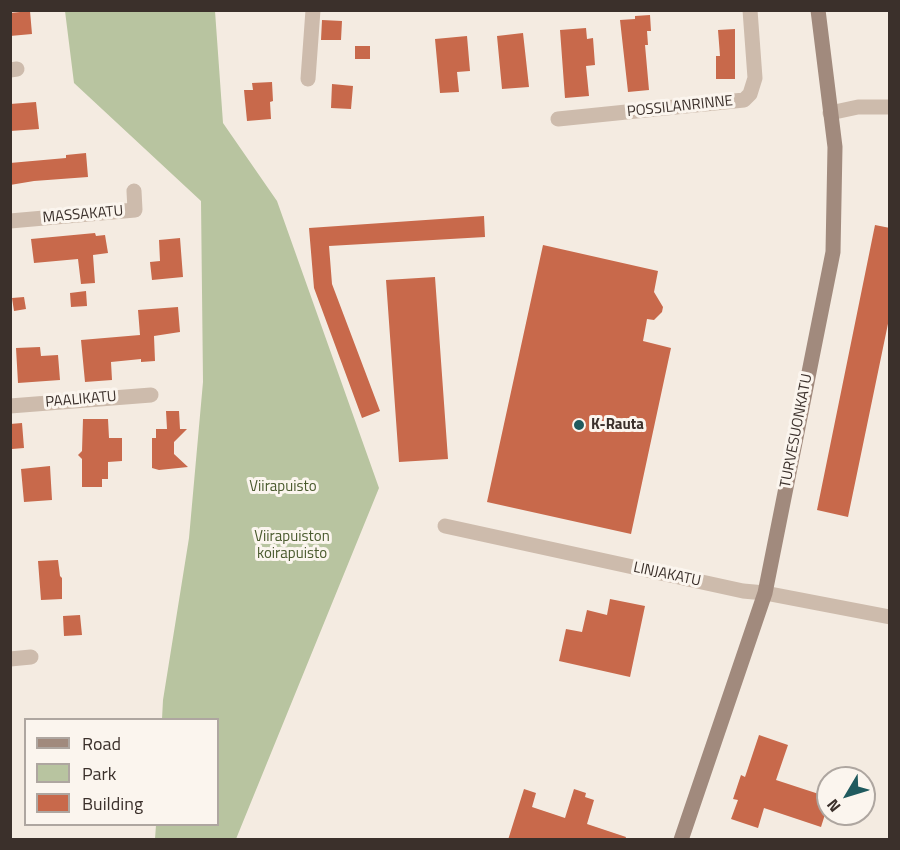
<!DOCTYPE html>
<html>
<head>
<meta charset="utf-8">
<style>
  body { margin:0 }
  #map { position:relative; width:900px; height:850px; overflow:hidden; background:#f4ebe1; font-family:"Titillium Web",sans-serif }
  canvas { display:block }
  .frame { position:absolute; inset:0; border:12px solid #3b302b; pointer-events:none }
  .legend { position:absolute; left:24px; top:718px; width:195px; height:108px; box-sizing:border-box; background:#fbf5ee; border:2px solid #aea6a0; margin:0; padding:8px 10px; list-style:none; font-size:18px; color:#3b302b }
  .legend li { display:flex; align-items:center; gap:12px; height:30px }
  .legend b { width:30px; border:2px solid #aea6a0 }
  .north { position:absolute; left:816px; top:766px; width:60px; height:60px; box-sizing:border-box; background:#fbf5ee; border:2px solid #aea6a0; border-radius:50%; rotate:232deg; font-size:16px; font-weight:700; line-height:24px; text-align:center; color:#3b302b }
  .north::after { content:''; display:block; margin:auto; width:21px; height:27px; background:#1f5a5e; clip-path:polygon(50% 0,100% 100%,50% 72%,0 100%) }
</style>
</head>
<body>
<div id="map">
<canvas width="900" height="850"></canvas>
<div class="frame"></div>
<ul class="legend">
<li><b style="height:8px;background:#a18a7d"></b>Road</li>
<li><b style="height:16px;background:#b8c4a0"></b>Park</li>
<li><b style="height:16px;background:#c8694b"></b>Building</li>
</ul>
<div class="north">N</div>
</div>
<script>
const c = document.querySelector('canvas').getContext('2d');
c.lineJoin = 'round';
function fill(path, color) {
  c.fillStyle = color;
  c.fill(path, 'evenodd');
}
function toPath(rows) {
  const path = new Path2D();
  for (const r of rows) {
    path.moveTo(r[0], r[1]);
    for (let i = 2; i < r.length; i += 2) path.lineTo(r[i], r[i + 1]);
  }
  return path;
}
function trace(path, color, width, dash) {
  c.strokeStyle = color;
  c.lineWidth = width;
  c.lineCap = dash ? 'butt' : 'round';
  c.setLineDash(dash || []);
  c.stroke(path);
}
function drawText(font, color, halo, rows, align = 'center') {
  c.font = font + ' "Titillium Web",sans-serif';
  c.lineWidth = 6;
  c.setLineDash([]);
  c.textBaseline = 'middle';
  c.strokeStyle = halo;
  c.fillStyle = color;
  for (const [text, x, y, turn = 0] of rows) {
    c.save();
    c.translate(x, y);
    c.rotate((+turn || 0) * Math.PI / 180);
    c.textAlign = isNaN(turn) ? turn : align;
    if (halo) c.strokeText(text, 0, 0);
    c.fillText(text, 0, 0);
    c.restore();
  }
}
const green = toPath([
  [65,11,215,11,223,123,277,201,379,488,236,839,155,839,156,825,218,824,218,720,162,719,163,700,189,538,203,382,201,201,74,83]
]);
const building = toPath([
  [30,11,32,34,10,36,10,13],
  [650,15,651,31,647,31,648,45,645,45,649,90,628,92,620,20,635,19,635,16],
  [322,20,342,21,341,40,321,40],
  [586,28,587,39,593,38,595,65,586,66,589,96,565,98,560,30],
  [735,29,735,79,716,79,716,56,720,56,718,30],
  [523,33,529,87,502,89,497,36],
  [467,36,470,71,457,72,459,92,440,93,435,39],
  [355,46,370,46,370,59,355,59],
  [272,82,273,101,270,102,271,119,247,121,244,90,253,90,252,83],
  [332,84,353,86,351,109,331,108],
  [36,102,39,129,10,131,10,104],
  [86,153,88,177,34,181,10,185,10,163,66,158,66,155],
  [484,216,485,237,329,246,332,284,380,411,362,418,314,288,309,228],
  [875,225,890,228,890,314,848,517,817,510],
  [95,233,96,236,105,235,108,253,93,255,95,283,81,284,78,259,34,263,31,239],
  [180,238,183,277,152,280,150,262,160,261,159,240],
  [543,245,658,271,654,292,663,307,662,312,654,320,647,319,643,341,671,348,631,534,487,502],
  [435,277,448,459,399,462,386,280],
  [86,291,87,306,71,307,70,293],
  [24,297,26,309,14,311,12,298],
  [178,307,180,332,154,336,155,361,141,362,141,359,111,362,112,380,85,382,81,340,140,335,138,310],
  [40,347,41,356,58,355,60,380,18,383,16,348],
  [166,411,179,411,180,429,187,429,174,442,174,454,188,467,159,470,152,468,152,438,156,438,156,429,167,429],
  [83,419,108,419,109,438,122,438,122,461,108,462,108,479,102,479,102,487,82,487,82,459,78,455,82,451],
  [22,423,24,448,12,449,10,424],
  [50,466,52,500,24,502,21,469],
  [58,560,60,576,62,578,62,599,41,600,38,561],
  [610,599,645,606,630,677,559,661,566,629,582,632,587,610,607,615],
  [80,615,82,635,64,636,63,616],
  [759,735,788,745,776,780,828,797,828,805,821,827,764,808,758,828,731,819,738,800,733,799,741,775,745,777],
  [524,789,536,793,532,807,565,818,574,789,586,793,585,797,594,800,587,824,626,837,625,840,508,840]
]);
const street = toPath([
  [10,70,17,69],
  [308,79,313,10],
  [830,113,858,107,890,107],
  [558,119,744,100,750,94,755,78,750,10],
  [10,221,135,210,134,191],
  [10,406,151,395],
  [445,526,743,591,765,593,890,617],
  [10,659,31,657]
]);
const secondary = toPath([
  [681,840,765,593,833,252,835,147,818,10]
]);
const markers = [
  [579,425,6,"#1f5a5e"]
];
const streetNames = [
  ["POSSILANRINNE",680,107,-6],
  ["MASSAKATU",83,215,-5],
  ["PAALIKATU",81,400,-5],
  ["TURVESUONKATU",797,431,-79],
  ["LINJAKATU",667,575,12]
];
const poiNames = [
  ["K-Rauta",591,425]
];
const parkNames = [
  ["Viirapuisto",283,487],
  ["Viirapuiston",292,537],
  ["koirapuisto",292,554]
];
fill(green, '#b8c4a0');
fill(building, '#c8694b');
trace(street, '#cdbbac', 15);
trace(secondary, '#a18a7d', 15);
for (const [x, y, r, color] of markers) {
  const dot = new Path2D();
  dot.arc(x, y, r, 0, 2 * Math.PI);
  c.fillStyle = color;
  c.fill(dot);
  trace(dot, '#fbf5ee', 2);
}
drawText('15px', '#3b302b', '#fbf5ee', streetNames);
drawText('bold 15px', '#3b302b', '#fbf5ee', poiNames, 'left');
drawText('15px', '#4a5a2e', '#fbf5ee', parkNames);
</script>
</body>
</html>
